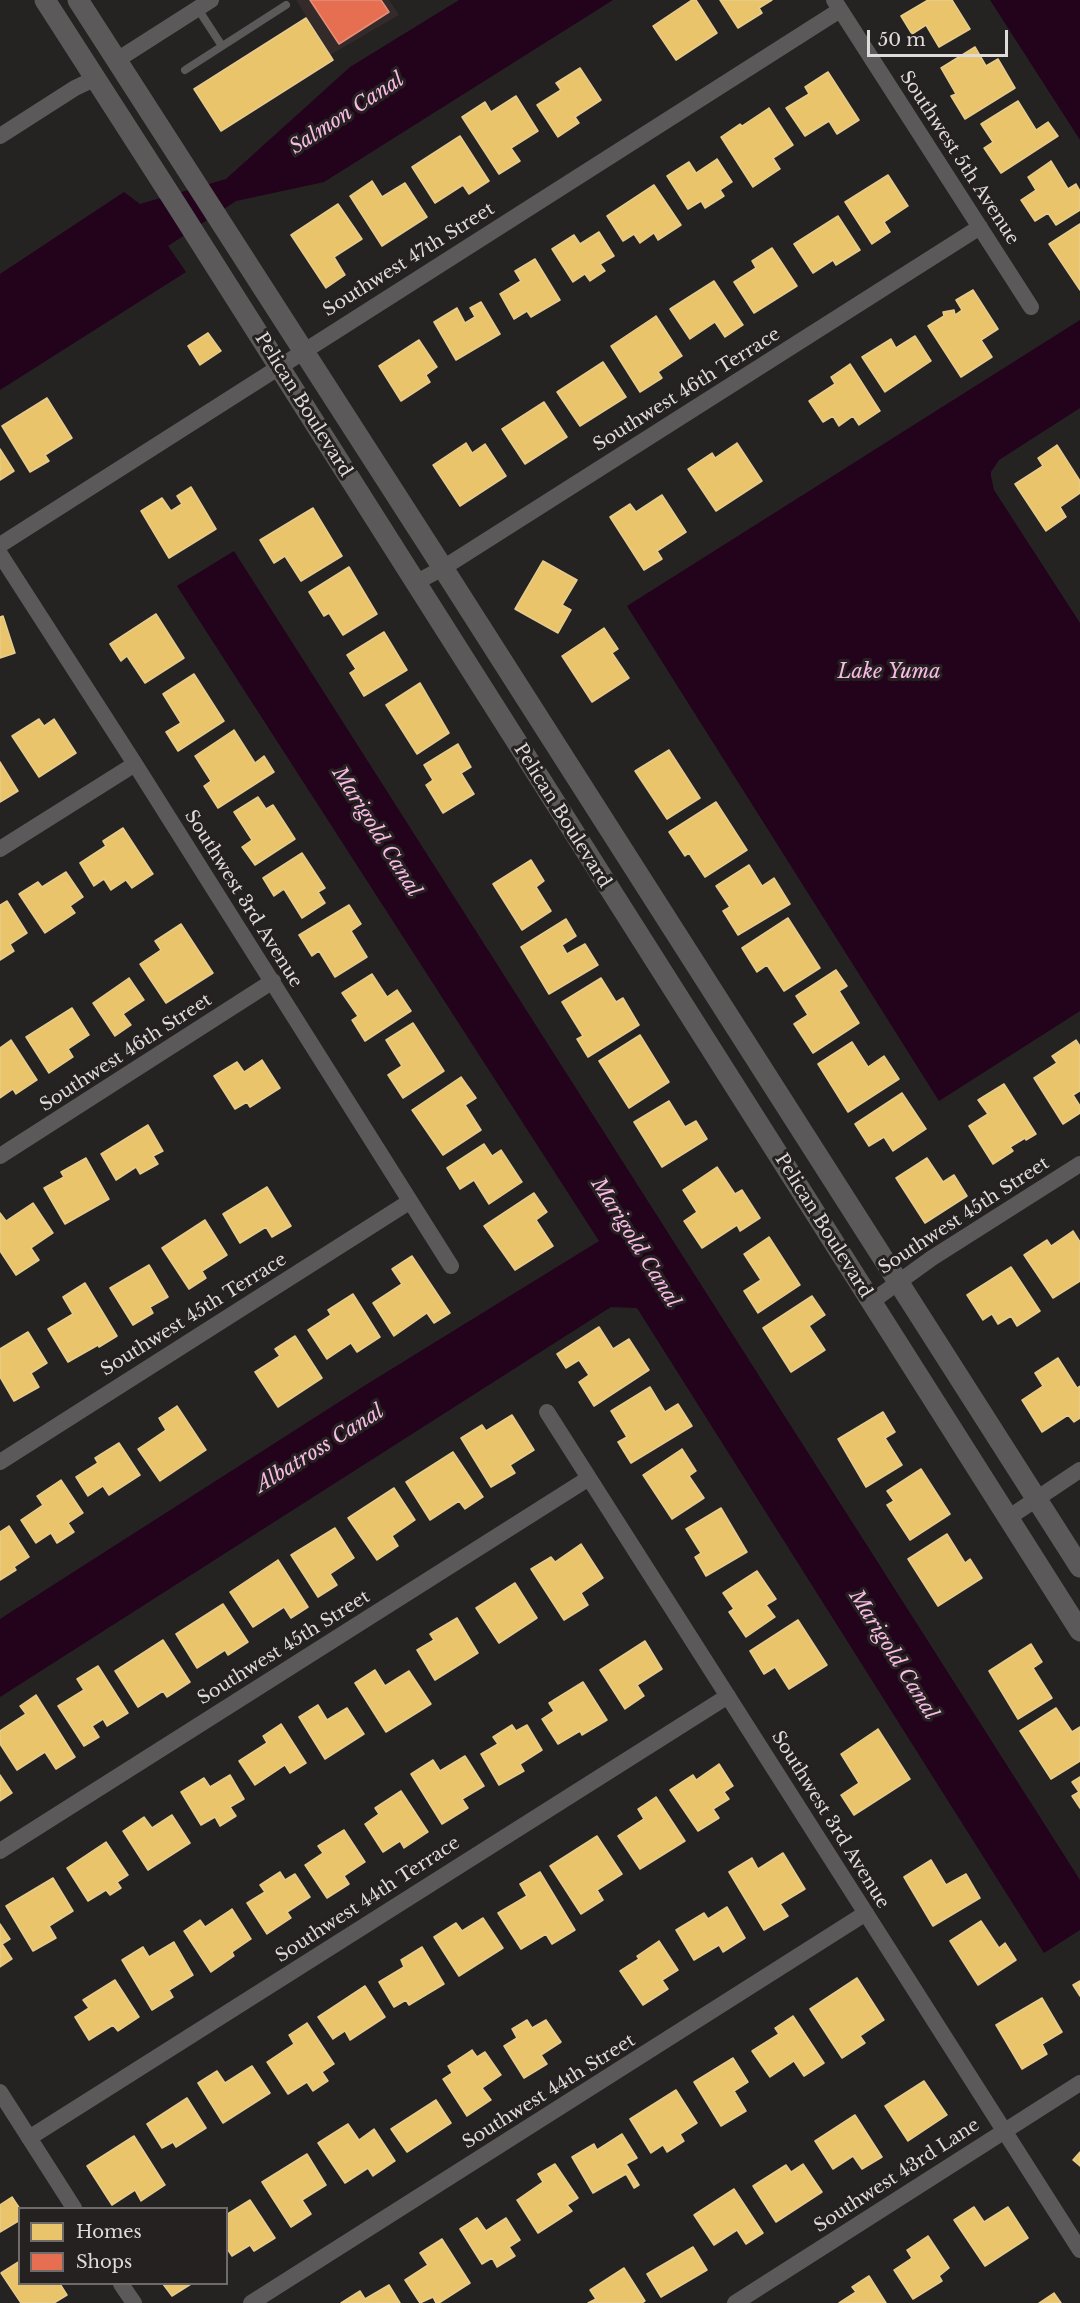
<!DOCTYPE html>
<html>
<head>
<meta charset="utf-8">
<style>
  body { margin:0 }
  #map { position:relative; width:1080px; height:2303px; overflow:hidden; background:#252222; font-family:"Libre Baskerville",serif }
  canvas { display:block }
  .legend { position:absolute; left:18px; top:2207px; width:210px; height:78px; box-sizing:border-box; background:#262121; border:2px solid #706b6b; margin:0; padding:8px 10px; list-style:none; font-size:18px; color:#dfdbdb }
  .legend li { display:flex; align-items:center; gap:12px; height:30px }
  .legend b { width:30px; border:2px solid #706b6b }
  .scale { position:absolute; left:867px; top:30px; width:141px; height:27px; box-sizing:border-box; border:3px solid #dfdbdb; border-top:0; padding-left:8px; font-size:18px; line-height:21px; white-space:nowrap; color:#dfdbdb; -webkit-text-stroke:4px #262121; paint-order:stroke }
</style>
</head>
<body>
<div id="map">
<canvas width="1080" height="2303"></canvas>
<ul class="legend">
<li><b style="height:16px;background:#e9c46a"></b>Homes</li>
<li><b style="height:16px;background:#e76f51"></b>Shops</li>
</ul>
<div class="scale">50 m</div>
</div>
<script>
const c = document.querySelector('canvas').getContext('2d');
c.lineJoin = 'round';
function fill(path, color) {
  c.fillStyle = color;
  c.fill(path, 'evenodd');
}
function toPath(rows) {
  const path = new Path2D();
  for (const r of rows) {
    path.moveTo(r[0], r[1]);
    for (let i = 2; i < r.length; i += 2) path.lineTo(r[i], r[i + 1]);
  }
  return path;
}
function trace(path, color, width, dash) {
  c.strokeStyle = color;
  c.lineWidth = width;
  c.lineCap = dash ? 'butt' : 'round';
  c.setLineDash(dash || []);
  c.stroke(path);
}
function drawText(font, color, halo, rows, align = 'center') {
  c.font = font + ' "Libre Baskerville",serif';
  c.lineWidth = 6;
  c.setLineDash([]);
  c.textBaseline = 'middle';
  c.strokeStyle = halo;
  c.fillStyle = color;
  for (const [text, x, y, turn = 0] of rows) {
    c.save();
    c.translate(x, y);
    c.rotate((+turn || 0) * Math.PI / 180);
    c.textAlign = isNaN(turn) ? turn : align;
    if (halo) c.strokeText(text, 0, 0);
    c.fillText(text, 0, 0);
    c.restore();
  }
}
const built = toPath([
  [296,0,389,0,399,15,330,55]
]);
const water = toPath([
  [459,0,613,0,324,182,236,201,168,246,186,272,0,390,0,274,124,192,140,204,226,179,350,67],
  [990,0,1080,0,1080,140],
  [1080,320,1080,408,999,460,991,472,991,476,994,490,1080,623,1080,1011,939,1101,627,606],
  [234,551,1080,1880,1080,1930,1044,1953,637,1308,611,1307,0,1697,0,1619,364,1386,599,1241,177,586]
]);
const homes = toPath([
  [692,0,696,0,717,33,676,60,653,26,692,0],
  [720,0,772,0,759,8,762,13,738,28,720,0],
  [928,0,952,0,970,29,939,47,926,25,912,34,901,16,928,0],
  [306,18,333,60,221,131,194,89,306,18],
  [975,47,986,66,998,59,1015,88,965,119,951,96,956,94,941,68,975,47],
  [580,68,601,100,575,117,579,123,558,137,537,105,561,90,556,83,580,68],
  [828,72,859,120,837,134,829,121,805,136,786,108,809,94,805,87,828,72],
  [516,96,538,131,511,148,520,161,499,174,462,117,485,102,491,112,516,96],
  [1018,101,1036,130,1048,122,1058,136,1001,173,984,148,993,142,981,124,1018,101],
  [769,108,793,145,773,158,780,169,753,187,721,137,740,124,742,126,769,108],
  [460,136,489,181,469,194,463,185,435,203,412,167,460,136],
  [717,159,732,182,720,190,724,196,705,208,701,201,688,209,667,176,689,162,696,173,717,159],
  [1051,161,1068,189,1076,184,1080,191,1080,210,1056,225,1048,213,1035,221,1021,200,1036,190,1028,177,1051,161],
  [888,175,908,206,884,222,890,232,872,244,845,202,888,175],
  [372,181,382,197,405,183,427,217,382,246,350,196,372,181],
  [654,185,681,225,658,240,654,233,640,243,634,234,623,241,607,216,654,185],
  [338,204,362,239,334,257,345,275,326,288,291,235,338,204],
  [838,216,860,250,836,265,833,260,813,273,794,244,838,216],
  [1080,224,1080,290,1049,244,1080,224],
  [599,232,614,256,600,264,605,271,590,281,585,274,573,282,552,249,574,235,580,244,599,232],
  [772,248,797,286,754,313,734,282,756,268,752,261,772,248],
  [535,259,560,300,531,317,527,311,514,319,500,294,521,281,515,271,535,259],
  [714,281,743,325,725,337,715,322,690,339,670,309,714,281],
  [973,290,998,329,981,340,992,357,961,377,928,326,944,316,943,312,954,310,955,315,962,310,956,300,973,290],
  [481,302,500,334,456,360,434,322,457,308,465,323,475,317,470,308,481,302],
  [656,316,682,356,658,372,662,378,640,392,611,346,656,316],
  [208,333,221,351,200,365,188,346,208,333],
  [915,336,931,361,885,392,862,357,891,339,896,348,915,336],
  [419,340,437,367,426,375,430,382,401,401,379,366,419,340],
  [603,362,626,397,580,426,557,392,603,362],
  [850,364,880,411,859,425,853,416,839,426,833,416,823,422,809,401,835,384,831,377,850,364],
  [47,398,72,438,45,455,49,461,30,472,2,426,47,398],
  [544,402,567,437,525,464,502,429,544,402],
  [466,443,472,453,485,444,506,476,460,506,433,465,466,443],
  [737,443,762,481,716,511,688,469,712,453,715,458,737,443],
  [1057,445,1080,481,1080,493,1060,507,1066,517,1046,531,1015,484,1043,466,1038,458,1057,445],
  [0,449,14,471,0,480,0,449],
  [191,487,216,529,169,558,141,511,162,498,171,511,182,504,177,496,191,487],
  [662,495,686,532,657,551,662,559,644,570,610,517,630,504,636,512,662,495],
  [313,508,342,556,301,581,285,556,274,563,260,540,313,508],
  [543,561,577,580,562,605,571,610,558,633,515,609,543,561],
  [349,567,377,614,343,635,329,613,324,616,309,592,349,567],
  [156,614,184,658,145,683,127,656,121,661,110,644,156,614],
  [3,616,15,653,0,658,0,617,3,616],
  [604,628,618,649,612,653,629,678,592,702,562,656,604,628],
  [384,632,407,670,364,696,350,673,356,669,347,655,384,632],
  [194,674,224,721,178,751,166,732,181,723,163,694,194,674],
  [420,683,449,733,417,754,386,705,420,683],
  [39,719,44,726,54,719,76,753,39,777,12,736,39,719],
  [234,730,255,763,264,756,274,772,218,808,204,786,211,781,195,756,234,730],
  [458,744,471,767,461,773,474,794,443,813,426,785,433,780,424,765,458,744],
  [669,750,700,798,667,819,635,771,669,750],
  [0,762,18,791,0,802,0,762],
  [258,797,266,809,273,805,295,839,255,865,242,847,252,840,234,812,258,797],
  [716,802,747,850,705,877,689,853,685,856,669,832,716,802],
  [123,828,153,874,132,888,126,880,111,890,104,879,94,886,80,863,106,846,103,841,123,828],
  [302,853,325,888,318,892,325,903,302,918,284,889,274,896,263,878,302,853],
  [531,860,544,881,536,887,551,911,522,930,493,884,531,860],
  [749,865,762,886,774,878,790,904,738,935,723,911,730,907,716,886,749,865],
  [66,872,83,897,70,906,75,913,45,933,19,894,38,882,42,887,66,872],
  [7,901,27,933,10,944,14,951,0,960,0,905,7,901],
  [349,905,361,924,351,931,367,957,335,977,319,951,312,956,299,935,349,905],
  [788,918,820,968,784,991,767,965,757,972,742,948,788,918],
  [566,919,576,936,562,945,567,954,585,944,598,965,549,994,521,947,566,919],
  [181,924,213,973,166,1003,140,964,161,950,155,941,181,924],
  [836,970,847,986,839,991,859,1023,813,1053,794,1024,808,1015,796,996,836,970],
  [372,974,387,997,397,990,411,1011,365,1041,352,1020,358,1016,342,993,372,974],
  [129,978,144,1000,123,1014,131,1025,115,1036,93,1003,129,978],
  [601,978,616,1002,623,998,639,1025,588,1057,577,1039,583,1036,562,1002,601,978],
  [72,1008,89,1035,68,1049,73,1057,49,1073,26,1037,72,1008],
  [413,1023,444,1071,403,1098,388,1075,402,1066,386,1040,413,1023],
  [640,1035,669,1082,629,1108,599,1061,640,1035],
  [11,1040,37,1080,16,1094,13,1089,0,1098,0,1048,11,1040],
  [1076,1040,1080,1046,1080,1091,1073,1095,1080,1106,1080,1113,1063,1124,1034,1078,1057,1063,1052,1056,1076,1040],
  [852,1042,868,1067,884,1056,899,1079,848,1112,818,1064,852,1042],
  [262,1060,280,1088,250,1107,247,1102,235,1109,214,1076,237,1062,244,1072,262,1060],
  [461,1077,476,1098,465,1105,481,1130,443,1155,412,1110,461,1077],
  [1004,1084,1036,1134,1026,1140,1025,1138,1010,1147,1013,1151,993,1164,969,1126,988,1114,978,1100,1004,1084],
  [902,1093,926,1129,893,1151,884,1137,869,1146,855,1124,902,1093],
  [669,1101,685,1127,696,1121,707,1139,662,1167,634,1122,669,1101],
  [148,1125,163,1151,153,1156,158,1164,140,1174,136,1167,116,1180,101,1154,148,1125],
  [484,1144,492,1156,501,1150,522,1182,489,1204,474,1180,460,1189,447,1168,484,1144],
  [86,1158,109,1199,65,1224,44,1188,64,1177,61,1172,86,1158],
  [927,1158,943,1182,954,1175,967,1196,925,1223,896,1178,927,1158],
  [717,1167,735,1194,742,1190,760,1218,740,1231,737,1225,702,1248,684,1221,697,1212,683,1190,717,1167],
  [267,1187,291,1226,272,1237,266,1227,240,1243,223,1214,267,1187],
  [534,1193,547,1212,536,1220,553,1246,515,1270,484,1226,534,1193],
  [33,1203,53,1233,31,1248,39,1260,16,1275,0,1251,0,1213,6,1221,33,1203],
  [205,1220,227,1255,202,1271,206,1278,189,1289,162,1248,205,1220],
  [1073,1231,1080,1242,1080,1281,1053,1298,1024,1255,1047,1240,1051,1246,1073,1231],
  [769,1237,800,1285,758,1313,744,1291,761,1280,744,1254,769,1237],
  [412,1256,450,1313,434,1323,427,1313,394,1336,373,1303,402,1284,392,1269,412,1256],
  [149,1265,168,1297,150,1307,153,1313,133,1325,110,1288,149,1265],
  [1011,1267,1040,1311,1017,1326,1011,1316,998,1324,992,1314,983,1320,967,1295,1011,1267],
  [85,1283,117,1336,99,1347,98,1345,68,1362,48,1329,73,1314,63,1297,85,1283],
  [353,1294,380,1337,357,1352,351,1343,327,1359,308,1330,331,1315,328,1310,353,1294],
  [812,1296,825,1315,809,1326,825,1350,791,1372,763,1328,812,1296],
  [599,1327,613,1349,629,1339,649,1370,594,1406,579,1382,589,1375,579,1360,566,1368,557,1354,599,1327],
  [28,1332,47,1363,31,1373,39,1387,14,1401,0,1377,0,1349,28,1332],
  [295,1336,322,1378,278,1407,255,1372,280,1356,275,1349,295,1336],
  [1058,1358,1077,1388,1080,1386,1080,1418,1074,1422,1068,1415,1042,1432,1022,1400,1043,1386,1035,1373,1058,1358],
  [650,1387,665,1412,678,1404,692,1426,631,1463,618,1442,627,1437,611,1411,650,1387],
  [177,1406,206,1450,160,1481,138,1449,166,1430,159,1418,177,1406],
  [883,1412,895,1432,885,1438,902,1465,866,1487,838,1439,883,1412],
  [512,1415,534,1450,510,1465,515,1473,491,1487,461,1438,482,1425,486,1431,512,1415],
  [119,1443,140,1475,109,1495,103,1486,88,1496,76,1477,98,1463,95,1458,119,1443],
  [682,1449,696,1471,689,1476,704,1498,672,1519,643,1475,682,1449],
  [453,1452,483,1497,465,1509,459,1501,430,1520,406,1482,453,1452],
  [921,1469,950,1514,910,1540,887,1505,894,1501,887,1491,921,1469],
  [61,1480,83,1513,68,1523,74,1532,57,1543,51,1533,36,1543,21,1520,43,1505,37,1496,61,1480],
  [394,1488,415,1520,392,1536,398,1546,377,1560,348,1518,394,1488],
  [721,1508,747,1552,706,1576,695,1557,701,1553,686,1529,721,1508],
  [9,1526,29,1557,14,1567,16,1570,0,1580,0,1532,9,1526],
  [335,1528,354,1558,330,1574,337,1585,318,1597,291,1555,335,1528],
  [947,1534,965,1563,970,1559,982,1578,938,1606,908,1559,947,1534],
  [581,1544,603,1578,581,1593,588,1605,564,1620,531,1569,551,1557,555,1562,581,1544],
  [278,1560,308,1607,291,1618,284,1607,253,1627,230,1592,278,1560],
  [757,1571,776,1599,766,1605,775,1617,746,1637,729,1612,734,1609,723,1593,757,1571],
  [515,1583,537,1618,499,1643,476,1608,515,1583],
  [223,1604,248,1642,228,1655,225,1650,197,1668,176,1634,223,1604],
  [457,1618,478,1653,435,1680,417,1650,434,1640,430,1634,457,1618],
  [798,1620,827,1665,789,1689,775,1667,764,1674,750,1651,798,1620],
  [163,1640,190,1682,167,1697,163,1691,138,1707,115,1671,163,1640],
  [645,1641,662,1669,637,1685,644,1696,625,1709,600,1670,645,1641],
  [1031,1644,1042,1662,1033,1668,1052,1698,1018,1719,989,1671,1031,1644],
  [98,1666,128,1713,107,1726,103,1719,92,1726,99,1737,84,1746,58,1706,84,1690,77,1679,98,1666],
  [375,1670,385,1686,409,1671,431,1704,386,1732,355,1683,375,1670],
  [583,1682,607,1720,582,1735,580,1731,558,1744,542,1719,554,1711,549,1703,583,1682],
  [36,1695,75,1757,56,1769,45,1752,17,1770,0,1744,0,1731,26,1714,20,1706,36,1695],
  [318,1705,327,1720,347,1708,364,1734,325,1759,299,1717,318,1705],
  [1056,1708,1072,1732,1080,1727,1080,1761,1051,1779,1020,1731,1056,1708],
  [281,1724,306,1763,290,1773,285,1765,255,1785,239,1761,267,1743,263,1736,281,1724],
  [512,1725,516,1731,527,1725,542,1750,520,1764,524,1771,499,1785,481,1754,498,1744,493,1737,512,1725],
  [878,1729,910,1779,854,1815,841,1795,859,1783,841,1754,878,1729],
  [465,1756,484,1786,462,1799,468,1808,442,1824,411,1774,433,1760,440,1771,465,1756],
  [719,1764,733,1786,724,1792,729,1799,713,1809,719,1818,698,1831,670,1790,693,1775,696,1780,719,1764],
  [0,1775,12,1793,0,1801,0,1775],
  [230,1775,244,1799,230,1807,236,1816,220,1826,215,1817,201,1825,181,1792,204,1778,210,1787,230,1775],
  [1080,1777,1080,1808,1072,1796,1079,1792,1072,1782,1080,1777],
  [401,1791,428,1832,404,1848,400,1841,383,1852,365,1824,379,1814,375,1808,401,1791],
  [656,1797,685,1841,640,1869,618,1836,644,1819,638,1809,656,1797],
  [172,1815,190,1843,148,1870,123,1831,144,1817,152,1828,172,1815],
  [344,1830,365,1862,344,1876,349,1884,327,1898,305,1865,323,1853,318,1846,344,1830],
  [597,1836,622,1874,597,1890,603,1900,581,1914,550,1866,597,1836],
  [106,1842,128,1875,117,1882,121,1888,110,1895,106,1890,88,1901,67,1868,106,1842],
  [783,1853,805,1889,780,1904,788,1916,764,1930,729,1872,752,1858,758,1869,783,1853],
  [931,1860,946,1885,966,1874,980,1898,933,1926,904,1877,931,1860],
  [280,1872,285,1880,295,1874,310,1897,287,1912,291,1918,267,1934,247,1903,265,1892,260,1885,280,1872],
  [540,1872,575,1930,552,1944,546,1934,521,1949,498,1913,527,1896,520,1884,540,1872],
  [53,1878,73,1911,49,1926,56,1938,33,1951,6,1906,53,1878],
  [727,1907,745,1938,723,1952,719,1945,694,1960,676,1930,704,1913,708,1919,727,1907],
  [232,1909,251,1939,232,1952,234,1956,211,1972,184,1931,200,1920,205,1927,232,1909],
  [483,1918,503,1948,459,1976,434,1937,456,1923,462,1931,483,1918],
  [981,1921,999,1948,1005,1943,1016,1960,978,1985,950,1941,981,1921],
  [0,1924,10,1939,2,1944,12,1959,0,1967,0,1924],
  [659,1941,678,1970,662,1980,668,1989,643,2005,620,1971,639,1959,637,1956,659,1941],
  [174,1942,193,1975,169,1990,173,1997,152,2010,122,1960,143,1947,149,1957,174,1942],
  [422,1947,444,1984,409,2005,406,2000,394,2007,379,1982,404,1967,401,1960,422,1947],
  [857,1978,884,2020,860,2036,865,2043,842,2058,810,2009,857,1978],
  [115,1980,139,2017,118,2031,113,2025,89,2040,75,2017,89,2008,83,2000,115,1980],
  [1080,1981,1080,1996,1073,1985,1080,1981],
  [365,1986,385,2017,350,2040,345,2031,333,2039,318,2017,365,1986],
  [1042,1998,1062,2032,1042,2044,1047,2054,1022,2069,996,2025,1042,1998],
  [793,2016,824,2063,804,2076,794,2061,770,2077,752,2051,779,2034,775,2028,793,2016],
  [527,2020,532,2028,546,2020,561,2042,541,2055,547,2064,524,2078,504,2046,517,2038,512,2029,527,2020],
  [307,2023,334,2064,322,2072,328,2081,313,2091,307,2082,288,2094,267,2062,294,2044,289,2035,307,2023],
  [472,2050,477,2057,485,2052,501,2075,482,2088,491,2100,467,2116,443,2079,452,2073,448,2066,472,2050],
  [733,2058,748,2082,734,2091,746,2111,721,2126,694,2082,733,2058],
  [252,2066,270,2093,223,2123,198,2083,217,2071,225,2083,252,2066],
  [924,2081,947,2115,908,2141,885,2106,924,2081],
  [676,2090,697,2123,680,2134,684,2141,667,2152,663,2145,651,2153,630,2119,676,2090],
  [187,2098,206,2128,176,2147,173,2142,162,2148,147,2124,187,2098],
  [436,2100,451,2123,407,2152,391,2129,436,2100],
  [855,2115,882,2157,862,2169,853,2156,833,2169,815,2141,855,2115],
  [348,2124,359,2140,374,2129,395,2161,373,2176,368,2168,345,2183,318,2143,348,2124],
  [622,2134,637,2158,626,2164,639,2185,634,2188,626,2174,593,2193,572,2157,594,2144,597,2150,622,2134],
  [134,2136,165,2185,141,2201,135,2190,112,2205,87,2166,134,2136],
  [1080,2152,1080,2166,1073,2160,1080,2152],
  [307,2154,326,2185,302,2200,311,2214,291,2227,262,2182,307,2154],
  [555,2164,578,2198,567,2205,572,2211,538,2233,517,2200,543,2182,538,2174,555,2164],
  [803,2164,822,2192,776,2222,753,2186,786,2165,791,2172,803,2164],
  [734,2189,763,2233,746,2244,737,2230,714,2245,694,2215,734,2189],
  [12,2197,20,2209,20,2220,0,2232,0,2205,12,2197],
  [250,2200,275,2238,254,2251,250,2245,232,2256,226,2247,226,2215,250,2200],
  [974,2207,984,2222,1008,2207,1028,2238,985,2266,954,2220,974,2207],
  [477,2218,486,2231,506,2218,520,2240,509,2247,515,2256,497,2267,492,2258,482,2264,460,2229,477,2218],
  [928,2236,949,2268,939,2276,942,2281,913,2299,894,2270,912,2258,907,2250,928,2236],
  [442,2239,470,2283,439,2303,436,2303,433,2297,420,2303,405,2280,428,2265,420,2253,442,2239],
  [693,2247,707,2270,661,2297,647,2274,693,2247],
  [20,2261,20,2284,47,2284,48,2285,60,2284,67,2295,54,2303,21,2303,1,2273,20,2261],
  [624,2268,645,2301,642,2303,588,2303,596,2299,590,2290,624,2268],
  [869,2276,886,2303,839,2303,856,2292,852,2287,869,2276],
  [163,2284,191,2284,172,2296,163,2284],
  [389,2285,400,2303,341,2303,360,2291,365,2299,389,2285],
  [1054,2293,1061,2303,1039,2303,1054,2293]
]);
const shops = toPath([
  [310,0,381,0,389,12,339,44,310,0]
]);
const service = toPath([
  [198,9,222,46],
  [185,70,286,5]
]);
const minor = toPath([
  [834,0,1031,307],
  [117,60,211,0],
  [0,136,75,88,94,79],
  [0,545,840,10],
  [0,554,135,764,451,1266],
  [415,583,443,568,980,227],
  [0,849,135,764],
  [0,1156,273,981],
  [871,1302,932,1258,1080,1164],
  [547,1412,1080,2250],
  [0,1462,409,1202],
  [1008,1518,1080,1470],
  [0,1851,589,1478],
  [0,2092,74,2208],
  [29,2138,728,1696],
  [121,2284,134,2303],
  [251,2303,866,1913],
  [735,2303,1080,2083]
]);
const tertiary = toPath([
  [45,0,176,204,1080,1631],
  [78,0,443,568,1080,1567]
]);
const streetNames = [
  ["Southwest 5th Avenue",959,158,57],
  ["Southwest 47th Street",409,260,-32],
  ["Southwest 46th Terrace",687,390,-32],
  ["Pelican Boulevard",303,405,58],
  ["Pelican Boulevard",562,816,58],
  ["Southwest 3rd Avenue",243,899,58],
  ["Southwest 46th Street",126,1053,-33],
  ["Southwest 45th Street",964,1216,-33],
  ["Pelican Boulevard",823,1226,58],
  ["Southwest 45th Terrace",194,1315,-32],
  ["Southwest 45th Street",284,1648,-32],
  ["Southwest 3rd Avenue",830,1820,58],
  ["Southwest 44th Terrace",368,1900,-33],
  ["Southwest 44th Street",549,2092,-32],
  ["Southwest 43rd Lane",897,2176,-33]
];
const waterNames = [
  ["Salmon Canal",347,114,-33],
  ["Lake Yuma",889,672],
  ["Marigold Canal",376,832,58],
  ["Marigold Canal",635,1243,58],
  ["Albatross Canal",320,1449,-32],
  ["Marigold Canal",893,1655,58]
];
fill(built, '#342a2a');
fill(water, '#22031b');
fill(homes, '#e9c46a');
trace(homes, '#e6cb8c', 1.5);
fill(shops, '#e76f51');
trace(shops, '#e58f7a', 1.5);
trace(service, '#5b5959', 8);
trace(minor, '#5b5959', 16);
trace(tertiary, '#5b5959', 21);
drawText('18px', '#dfdbdb', '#262121', streetNames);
drawText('italic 20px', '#f9bae6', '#262121', waterNames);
</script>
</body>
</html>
